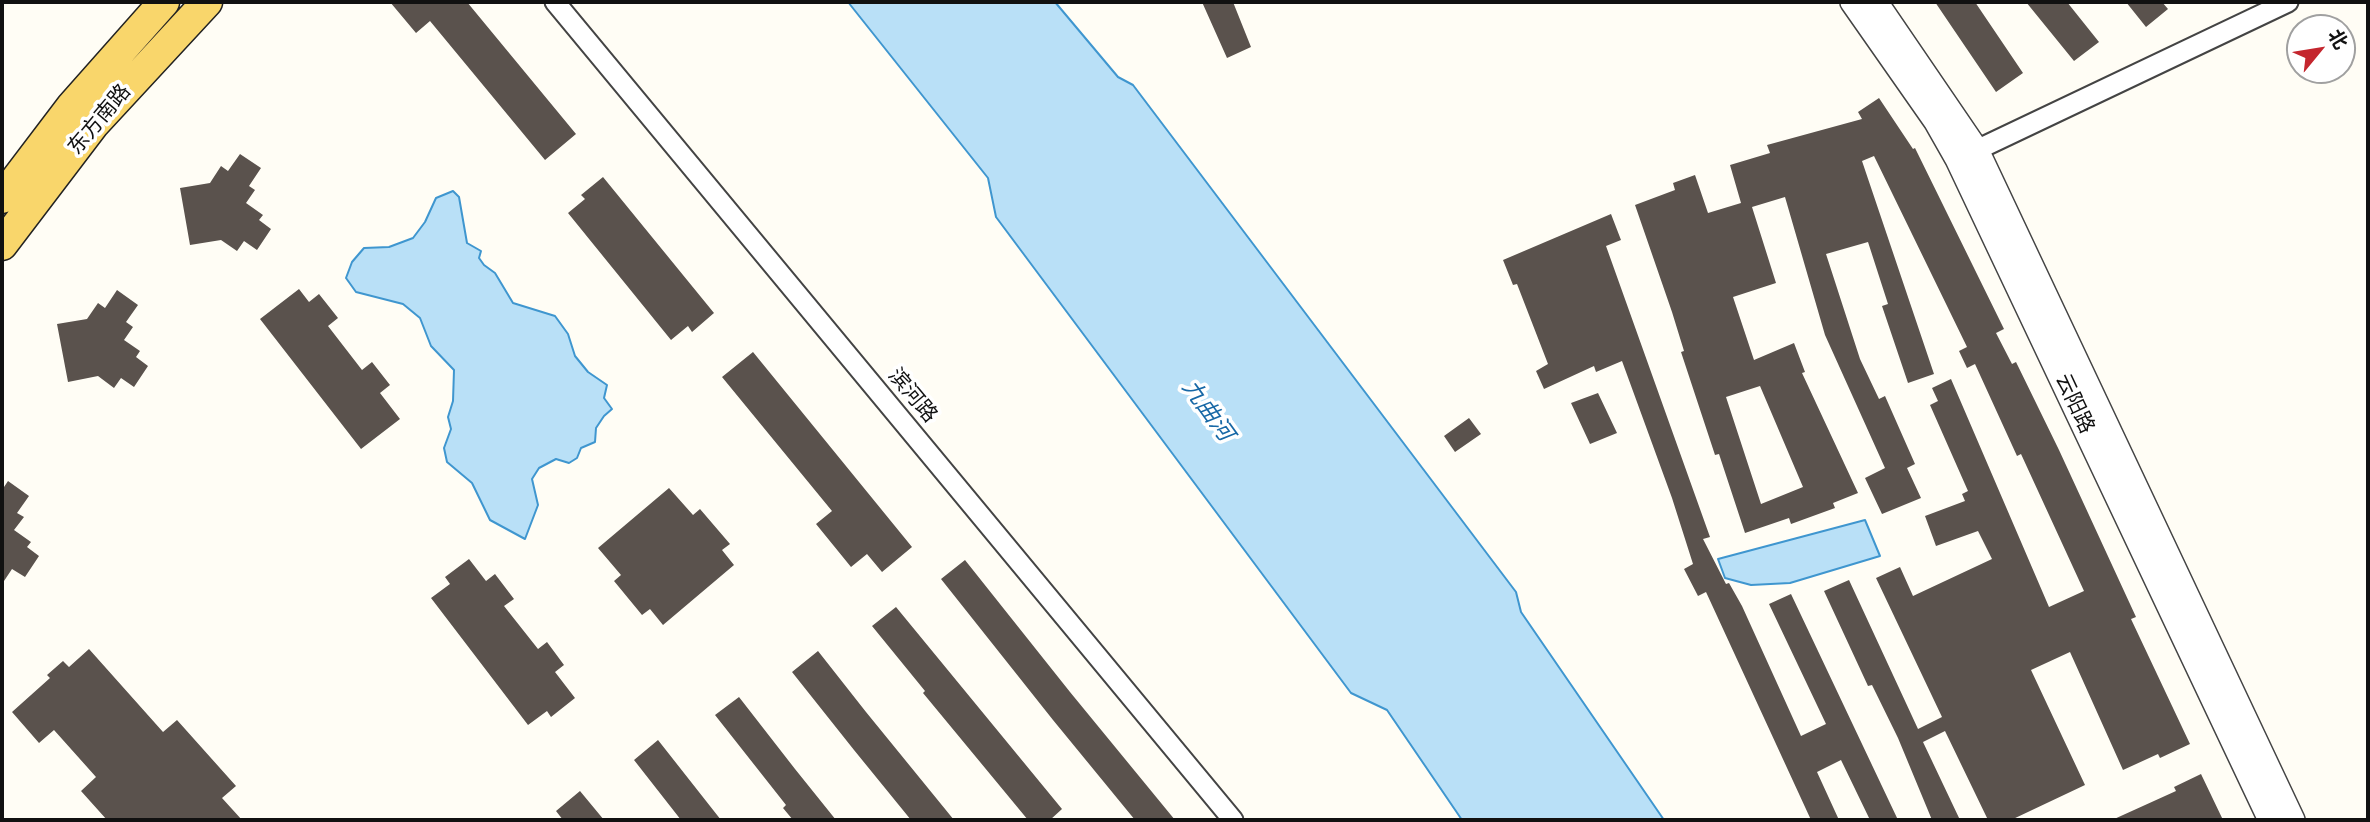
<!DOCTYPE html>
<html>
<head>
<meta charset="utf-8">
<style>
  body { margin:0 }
  #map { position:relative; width:2370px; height:822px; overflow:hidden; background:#fffdf5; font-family:"Times New Roman","Noto Sans SC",serif }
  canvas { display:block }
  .frame { position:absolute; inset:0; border:4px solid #111; pointer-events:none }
  .north { position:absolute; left:2286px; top:14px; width:70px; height:70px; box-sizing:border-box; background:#fff; border:2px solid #a0a0a0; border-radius:50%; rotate:60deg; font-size:19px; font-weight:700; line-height:28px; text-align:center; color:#111 }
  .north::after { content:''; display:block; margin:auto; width:24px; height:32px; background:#c4262e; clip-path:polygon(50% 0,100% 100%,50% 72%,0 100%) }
</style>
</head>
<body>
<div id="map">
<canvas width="2370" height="822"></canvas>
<div class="frame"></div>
<div class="north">北</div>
</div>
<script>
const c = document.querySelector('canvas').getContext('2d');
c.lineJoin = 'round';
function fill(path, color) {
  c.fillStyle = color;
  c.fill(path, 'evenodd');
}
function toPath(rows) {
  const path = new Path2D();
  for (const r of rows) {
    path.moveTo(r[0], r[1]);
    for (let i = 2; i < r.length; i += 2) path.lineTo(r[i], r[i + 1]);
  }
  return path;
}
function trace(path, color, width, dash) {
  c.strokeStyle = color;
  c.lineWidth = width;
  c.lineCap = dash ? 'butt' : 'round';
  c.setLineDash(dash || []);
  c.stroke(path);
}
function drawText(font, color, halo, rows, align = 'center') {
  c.font = font + ' "Times New Roman","Noto Sans SC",serif';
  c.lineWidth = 7;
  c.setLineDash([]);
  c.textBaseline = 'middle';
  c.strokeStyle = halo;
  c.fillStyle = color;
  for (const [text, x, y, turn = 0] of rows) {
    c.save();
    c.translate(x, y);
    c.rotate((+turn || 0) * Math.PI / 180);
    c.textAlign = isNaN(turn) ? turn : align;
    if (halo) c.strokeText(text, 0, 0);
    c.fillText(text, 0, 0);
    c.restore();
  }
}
const water = toPath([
  [848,2,1055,2,1118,77,1133,85,1516,592,1521,612,1664,820,1462,820,1387,710,1351,693,996,217,988,178,848,2],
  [453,191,459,197,467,243,481,251,479,258,484,265,495,273,513,303,555,316,568,334,575,356,588,372,607,385,604,398,612,409,604,416,596,428,595,442,581,448,577,458,569,463,556,459,539,468,532,479,538,505,525,539,490,520,472,483,447,462,444,448,451,429,448,417,453,401,454,370,431,346,420,318,403,304,356,292,346,278,352,262,364,248,389,247,413,238,425,222,436,198,453,191],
  [1865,520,1880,556,1790,583,1751,585,1725,578,1718,559,1865,520]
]);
const building = toPath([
  [390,2,467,2,576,134,545,160,430,21,416,33],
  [1202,2,1233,2,1251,47,1227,58],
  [1935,2,1975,2,2023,73,1996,92],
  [2026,2,2067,2,2099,42,2074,61],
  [2126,2,2162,2,2168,9,2146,27],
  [1879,98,1913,149,1915,148,2004,329,1996,333,2012,364,2016,362,2059,450,2136,617,2131,619,2190,744,2160,758,2158,754,2123,770,2070,652,2031,670,2085,785,2011,820,1988,820,1945,731,1923,742,1960,820,1932,820,1898,738,1872,685,1868,686,1824,591,1849,580,1918,729,1942,717,1876,578,1900,567,1913,596,1992,559,1978,531,1936,546,1925,516,1965,501,1962,494,1968,491,1930,405,1938,401,1932,388,1951,379,2049,607,2084,591,2021,454,2017,456,1975,364,1967,368,1959,351,1967,347,1874,156,1862,161,1934,374,1908,383,1882,306,1888,304,1868,242,1826,254,1860,359,1879,399,1885,396,1915,464,1907,468,1921,498,1882,514,1865,478,1885,468,1825,335,1785,197,1752,207,1776,283,1733,297,1754,360,1794,343,1805,372,1802,373,1858,493,1833,503,1835,508,1791,524,1789,518,1745,533,1719,454,1715,455,1681,352,1684,351,1672,312,1635,205,1675,190,1673,183,1695,175,1708,213,1741,203,1730,165,1770,153,1767,145,1862,119,1858,112],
  [1760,386,1803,487,1761,504,1726,397],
  [240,154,261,168,249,186,255,190,246,203,263,215,259,220,271,229,257,250,244,241,237,251,221,240,190,245,180,188,210,183,221,166,228,171],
  [603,177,714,313,692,332,688,326,671,340,568,213,585,199,581,195],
  [1611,214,1621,240,1606,246,1710,537,1703,539,1726,584,1729,583,1742,606,1801,736,1826,724,1769,604,1791,594,1898,820,1870,820,1841,760,1817,772,1839,820,1811,820,1706,592,1698,596,1684,569,1693,564,1672,498,1622,361,1596,372,1594,366,1544,389,1536,371,1548,364,1517,284,1513,285,1503,260],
  [299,289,309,302,319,294,338,318,328,326,362,370,372,362,390,385,380,393,400,419,361,449,260,319],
  [117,290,138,305,126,322,133,327,124,340,140,351,136,357,148,366,134,387,121,378,114,388,98,376,68,382,57,324,87,319,98,303,105,308],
  [753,352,912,547,882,572,867,554,851,567,816,524,832,511,722,377],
  [1598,393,1617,433,1590,444,1571,403],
  [1469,418,1481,434,1455,452,1444,436],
  [8,481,29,496,17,513,24,517,14,530,31,542,27,547,39,556,25,577,12,569,2,584,2,490],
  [669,488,693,515,700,509,730,544,722,550,734,565,663,625,650,609,642,615,614,581,621,575,598,548],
  [469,559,486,581,495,574,514,599,504,606,538,649,547,642,564,665,555,672,575,698,551,717,547,711,528,725,431,598,450,584,445,577],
  [965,560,1070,692,1175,820,1135,820,1053,720,941,579],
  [896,607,1062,809,1050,820,1028,820,923,693,925,691,872,626],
  [89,649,163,732,177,720,236,786,222,798,242,820,107,820,81,791,96,777,54,730,39,743,12,712,50,678,47,675,63,661,69,667],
  [818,651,866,712,954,820,911,820,854,750,792,672],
  [739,697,795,769,836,820,793,820,783,808,786,805,715,715],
  [658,740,721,820,681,820,634,760],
  [2201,774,2223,820,2112,820,2176,791,2174,787],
  [580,791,604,820,563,820,556,811]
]);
const minor = toPath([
  [555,2,1233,820],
  [1964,156,2288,2]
]);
const tertiary = toPath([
  [1852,2,1936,122,1957,159,2270,820],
  [1876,2,1977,150,2293,820]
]);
const primary = toPath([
  [2,198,71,107,164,2],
  [2,245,94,124,207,2]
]);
const streetNames = [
  ["东方南路",100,120,-50],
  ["滨河路",912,396,50],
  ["云阳路",2074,404,65]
];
const waterNames = [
  ["九曲河",1207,411,54]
];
fill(water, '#b9e0f7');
trace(water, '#3f96cf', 2);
fill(building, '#5a524d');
trace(minor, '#444', 23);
trace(tertiary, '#444', 26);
trace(primary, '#222', 33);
trace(minor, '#fff', 19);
trace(tertiary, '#fff', 23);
trace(primary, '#f9d66b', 30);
drawText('21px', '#111', '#fff', streetNames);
drawText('italic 23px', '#1768a6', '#fff', waterNames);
</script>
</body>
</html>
